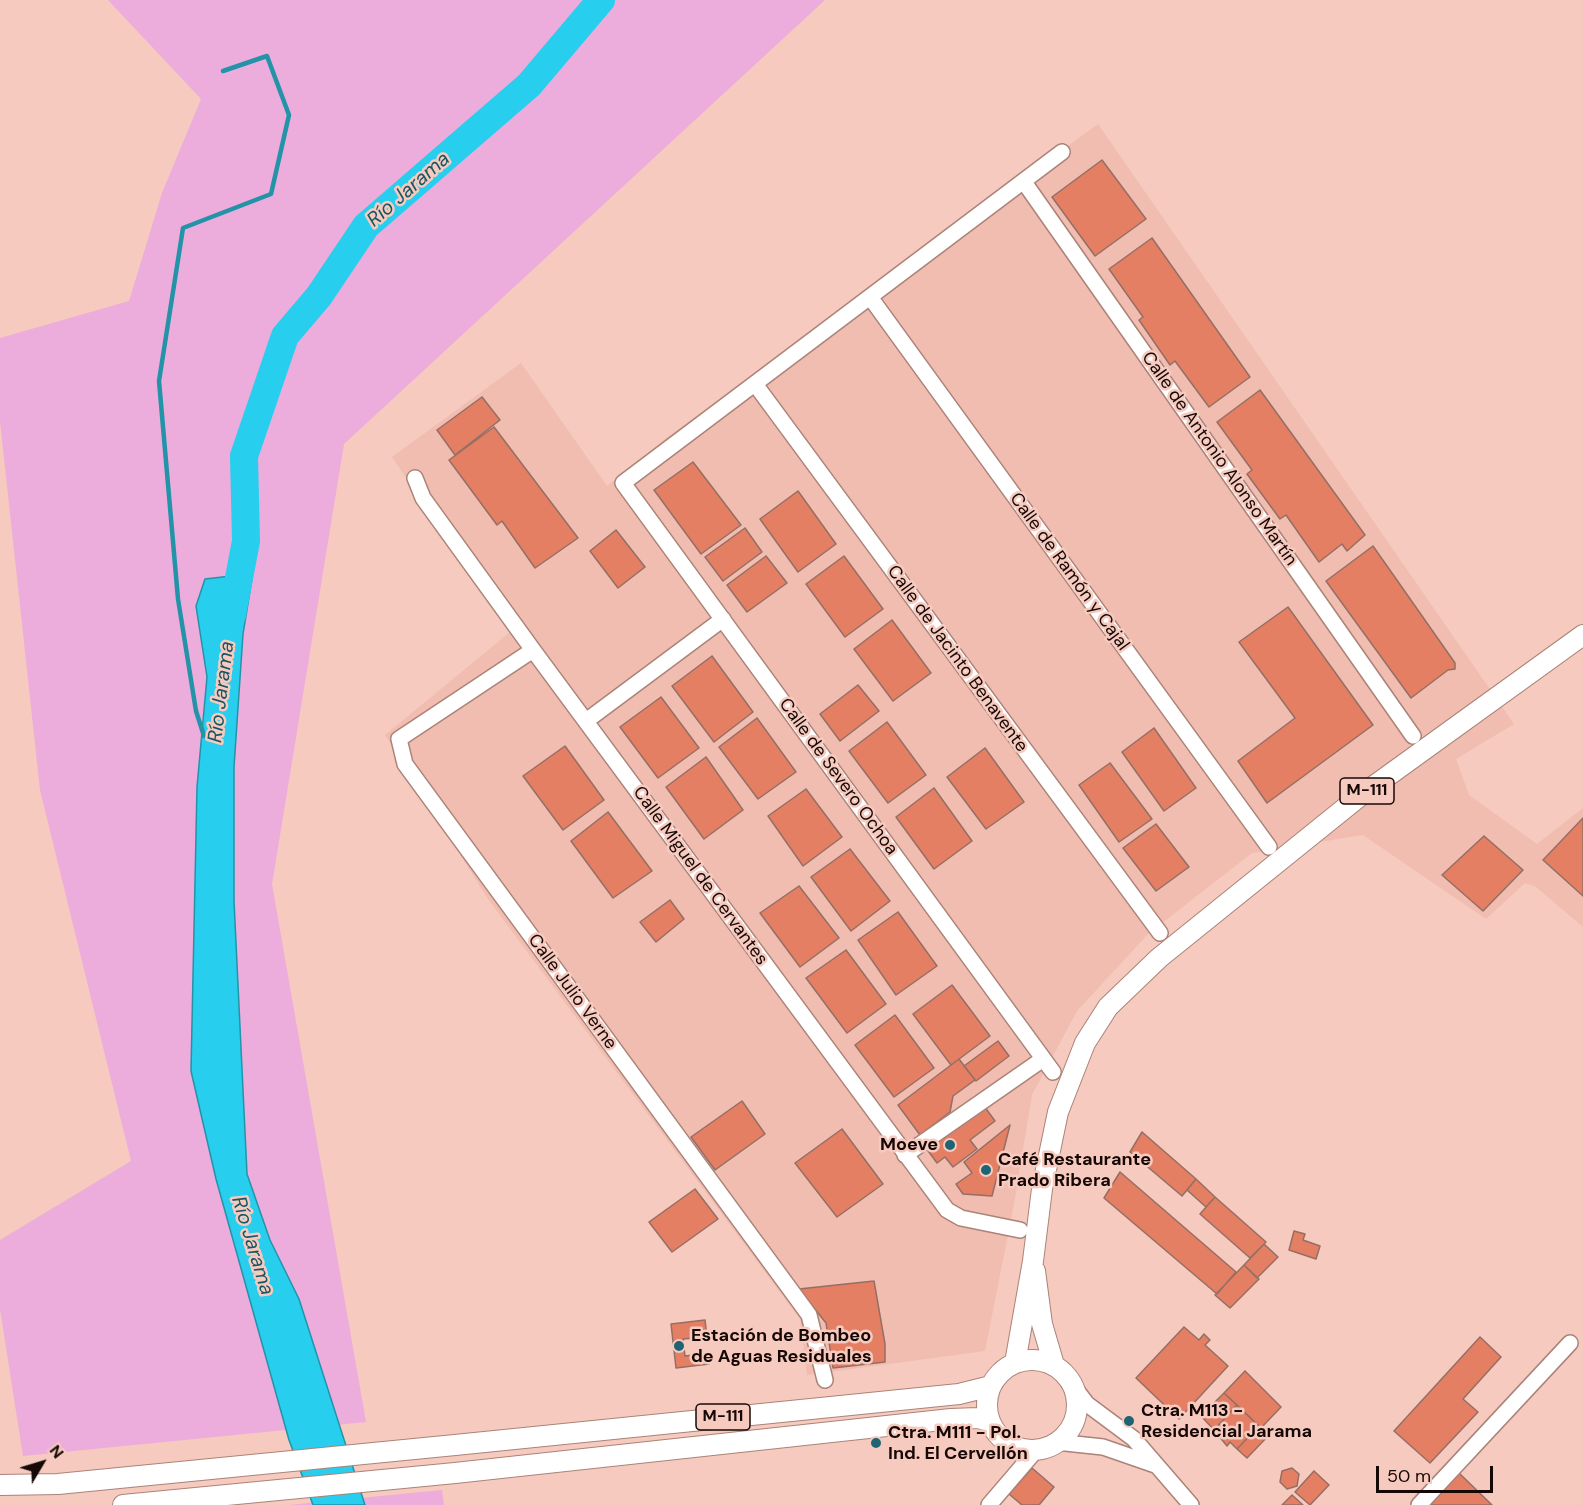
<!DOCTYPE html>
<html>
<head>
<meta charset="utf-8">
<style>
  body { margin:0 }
  #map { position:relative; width:1583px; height:1505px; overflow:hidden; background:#f6cabf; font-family:"DM Sans",sans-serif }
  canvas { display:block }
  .north { position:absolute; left:12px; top:1433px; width:60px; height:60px; -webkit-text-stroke:4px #f6cabf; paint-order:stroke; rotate:52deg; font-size:16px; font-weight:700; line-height:24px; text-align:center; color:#160805 }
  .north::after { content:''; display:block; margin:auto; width:21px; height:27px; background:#160805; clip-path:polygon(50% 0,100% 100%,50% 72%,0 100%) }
  .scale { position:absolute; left:1376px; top:1466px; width:117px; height:27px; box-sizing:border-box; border:3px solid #160805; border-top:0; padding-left:8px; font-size:18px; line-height:21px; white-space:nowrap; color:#160805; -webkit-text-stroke:4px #f6cabf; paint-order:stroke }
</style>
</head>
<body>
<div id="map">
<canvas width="1583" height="1505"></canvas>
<div class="north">N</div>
<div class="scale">50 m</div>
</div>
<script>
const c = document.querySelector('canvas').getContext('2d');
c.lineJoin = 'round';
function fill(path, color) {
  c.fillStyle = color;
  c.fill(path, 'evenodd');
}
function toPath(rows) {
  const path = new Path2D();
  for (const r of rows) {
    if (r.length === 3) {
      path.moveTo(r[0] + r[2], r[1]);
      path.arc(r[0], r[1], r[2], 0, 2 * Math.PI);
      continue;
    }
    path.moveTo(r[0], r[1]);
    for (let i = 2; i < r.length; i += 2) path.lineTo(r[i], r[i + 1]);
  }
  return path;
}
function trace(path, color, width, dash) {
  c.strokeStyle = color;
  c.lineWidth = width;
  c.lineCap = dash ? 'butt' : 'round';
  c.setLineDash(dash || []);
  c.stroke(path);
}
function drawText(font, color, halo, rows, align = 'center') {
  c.font = font + ' "DM Sans",sans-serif';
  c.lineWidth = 5;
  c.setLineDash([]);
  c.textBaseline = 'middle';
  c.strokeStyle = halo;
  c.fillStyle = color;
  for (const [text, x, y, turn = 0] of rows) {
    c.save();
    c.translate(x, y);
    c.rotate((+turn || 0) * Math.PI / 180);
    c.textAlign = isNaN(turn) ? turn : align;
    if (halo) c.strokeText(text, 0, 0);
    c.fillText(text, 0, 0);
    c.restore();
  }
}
const built = toPath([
  [1098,124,1514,724,1456,759,1469,795,1537,844,1583,808,1583,927,1536,887,1525,883,1486,919,1363,835,1252,853,1148,934,1077,1011,1032,1095,1014,1204,985,1351,807,1375,800,1319,488,899,385,735,510,632,392,457,521,363,607,486,666,438]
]);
const green = toPath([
  [108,0,825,0,344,444,272,884,366,1422,23,1456,0,1309,0,1240,131,1161,40,790,0,421,0,338,129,301,162,193,201,99],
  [442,1490,444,1505,289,1505]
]);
const water = toPath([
  [231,576,252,579,243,634,234,767,234,901,247,1174,270,1240,299,1299,365,1505,313,1505,289,1440,216,1179,191,1071,197,787,207,677,196,606,205,579,231,576]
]);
const stream = toPath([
  [204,736,196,711,178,599,159,381,183,228,271,194,289,115,267,56,223,71]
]);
const river = toPath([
  [232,615,246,541,244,456,285,336,319,296,366,226,529,85,601,0]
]);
const building = toPath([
  [1102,160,1146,219,1095,256,1052,197,1102,160],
  [1152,238,1250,377,1209,407,1175,361,1170,365,1139,320,1143,317,1109,269,1152,238],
  [1260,390,1365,535,1347,551,1342,544,1319,562,1286,515,1280,519,1247,474,1252,470,1217,422,1260,390],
  [482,397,500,420,455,455,437,430,482,397],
  [494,427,578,538,535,568,502,521,497,525,449,460,494,427],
  [693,462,741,525,701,554,654,490,693,462],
  [798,491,836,544,798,572,760,519,798,491],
  [745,528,762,552,723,581,705,557,745,528],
  [616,530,645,567,618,588,590,551,616,530],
  [1373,546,1455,663,1455,669,1448,670,1411,698,1326,581,1373,546],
  [766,556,787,583,747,612,727,585,766,556],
  [844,556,883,609,845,637,806,584,844,556],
  [1288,607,1373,725,1267,803,1238,761,1295,718,1239,642,1288,607],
  [892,620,931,673,893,701,854,649,892,620],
  [712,656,753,712,714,742,672,686,712,656],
  [858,685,879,711,840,741,820,714,858,685],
  [661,697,699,748,658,778,620,727,661,697],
  [757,718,796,772,758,799,719,747,757,718],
  [887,722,926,775,888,803,849,751,887,722],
  [1154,728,1196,788,1164,811,1122,752,1154,728],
  [565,746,604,800,563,830,523,776,565,746],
  [985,748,1024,802,986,829,947,777,985,748],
  [706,757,743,810,704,839,666,787,706,757],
  [1110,763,1152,819,1119,842,1079,785,1110,763],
  [934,788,972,841,934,869,896,817,934,788],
  [806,789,842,837,803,866,768,816,806,789],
  [608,812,652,871,613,898,571,841,608,812],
  [1583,818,1583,896,1543,860,1583,818],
  [1156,824,1189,867,1156,891,1123,848,1156,824],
  [1484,836,1523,870,1483,911,1442,875,1484,836],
  [850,849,890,901,851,931,811,877,850,849],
  [799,886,839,938,800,967,760,913,799,886],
  [670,900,684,919,656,942,640,922,670,900],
  [898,912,937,966,896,995,858,940,898,912],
  [846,950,886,1004,847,1033,806,978,846,950],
  [952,985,990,1036,951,1065,913,1014,952,985],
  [895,1015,934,1068,894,1097,855,1045,895,1015],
  [998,1041,1009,1056,976,1081,964,1066,998,1041],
  [959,1059,975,1080,953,1096,950,1112,920,1135,898,1105,959,1059],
  [742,1101,765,1134,715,1170,691,1137,742,1101],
  [984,1106,995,1121,970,1140,977,1149,953,1167,945,1157,937,1163,926,1148,984,1106],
  [1010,1125,992,1196,963,1194,956,1184,972,1173,964,1162,1010,1125],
  [842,1129,883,1184,837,1217,795,1163,842,1129],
  [1142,1132,1196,1179,1182,1196,1130,1152,1142,1132],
  [1120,1172,1236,1272,1217,1294,1104,1198,1120,1172],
  [1196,1179,1215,1197,1206,1207,1187,1190,1196,1179],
  [695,1189,718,1219,672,1252,649,1222,695,1189],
  [1215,1197,1266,1242,1250,1258,1200,1214,1215,1197],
  [1294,1231,1305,1234,1303,1240,1320,1246,1316,1259,1289,1250,1294,1231],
  [1264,1244,1278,1257,1257,1278,1244,1265,1264,1244],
  [1244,1265,1259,1279,1230,1308,1215,1295,1244,1265],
  [874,1281,885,1344,885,1362,833,1368,826,1323,799,1289,874,1281],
  [705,1320,707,1337,683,1339,685,1356,707,1353,709,1364,676,1368,671,1324,705,1320],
  [1184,1327,1199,1340,1204,1334,1210,1340,1205,1345,1228,1366,1179,1419,1136,1378,1184,1327],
  [1480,1337,1501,1357,1463,1399,1478,1412,1430,1463,1394,1431,1480,1337],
  [1245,1371,1281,1407,1261,1428,1224,1393,1245,1371],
  [1224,1393,1237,1405,1214,1430,1201,1416,1224,1393],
  [1237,1405,1259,1426,1237,1449,1230,1442,1227,1446,1214,1430,1237,1405],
  [1259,1426,1269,1435,1247,1458,1237,1449,1259,1426],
  [1032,1468,1054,1487,1039,1505,1022,1505,1009,1494,1032,1468],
  [1292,1468,1299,1474,1297,1486,1287,1489,1280,1482,1282,1471,1292,1468],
  [1314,1471,1329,1485,1310,1505,1295,1492,1314,1471],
  [1459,1473,1492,1505,1430,1505,1459,1473],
  [1292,1495,1303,1505,1282,1505,1292,1495]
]);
const minor = toPath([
  [1024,182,1413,736],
  [870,297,1269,847],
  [755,384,1160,933],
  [415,478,423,498,533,650,947,1210,961,1218,1020,1230],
  [533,650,399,739,405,764,809,1315,825,1380],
  [586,721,723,619],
  [1053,1072,623,483,1062,152],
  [905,1155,1043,1059],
  [1074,1387,1087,1404,1134,1439,1191,1505],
  [1056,1442,1103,1447,1155,1465],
  [989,1505,1037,1449],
  [1419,1505,1570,1343]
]);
const major = toPath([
  [1035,1271,1042,1324,1054,1365],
  [1032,1405,45],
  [1015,1363,1033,1261,1042,1189,1058,1112,1085,1043,1108,1007,1159,958,1360,796,1583,635],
  [0,1485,58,1484,455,1445,959,1394,991,1386],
  [123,1505,455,1473,951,1419,978,1418,990,1421]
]);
const markers = [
  [950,1145,6,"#1d6474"],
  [986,1170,6,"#1d6474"],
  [679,1346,6,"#1d6474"],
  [1129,1421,6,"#1d6474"],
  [876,1443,6,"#1d6474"]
];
const shields = [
  [1367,791,54],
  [723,1417,54]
];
const shieldNames = [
  ["M-111",1367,791],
  ["M-111",723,1417]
];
const streetNames = [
  ["Calle de Antonio Alonso Martín",1219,459,55],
  ["Calle de Ramón y Cajal",1069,572,54],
  ["Calle de Jacinto Benavente",957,659,54],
  ["Calle de Severo Ochoa",838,777,54],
  ["Calle Miguel de Cervantes",700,876,54],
  ["Calle Julio Verne",572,992,54]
];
const poiNames = [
  ["Moeve",938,1145,"right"],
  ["Café Restaurante",998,1160],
  ["Prado Ribera",998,1181],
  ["Estación de Bombeo",691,1336],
  ["de Aguas Residuales",691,1357],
  ["Ctra. M113 -",1141,1411],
  ["Residencial Jarama",1141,1432],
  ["Ctra. M111 - Pol.",888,1433],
  ["Ind. El Cervellón",888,1454]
];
const waterNames = [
  ["Río Jarama",409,190,-41],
  ["Río Jarama",222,692,-83],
  ["Río Jarama",252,1246,73]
];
fill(built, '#f0bdb0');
fill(green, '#ecacdc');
fill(water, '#28ceee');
trace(water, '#2393a8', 1.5);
trace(stream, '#2393a8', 4.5);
trace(river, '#28ceee', 28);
fill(building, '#e57f64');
trace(building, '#956e64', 1.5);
trace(minor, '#ab8378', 18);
trace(major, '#ab8378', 22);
trace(minor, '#fff', 15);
trace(major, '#fff', 20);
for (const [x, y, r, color] of markers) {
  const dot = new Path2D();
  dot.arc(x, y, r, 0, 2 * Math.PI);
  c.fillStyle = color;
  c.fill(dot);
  trace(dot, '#f6cabf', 2);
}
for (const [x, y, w] of shields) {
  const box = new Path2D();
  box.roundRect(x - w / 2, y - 13, w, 26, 4.5);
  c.fillStyle = '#f6cabf';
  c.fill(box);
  trace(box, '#160805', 1.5);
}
drawText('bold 16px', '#160805', null, shieldNames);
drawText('18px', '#160805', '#f6cabf', streetNames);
drawText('bold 18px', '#160805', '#f6cabf', poiNames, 'left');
drawText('italic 20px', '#175663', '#f6cabf', waterNames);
</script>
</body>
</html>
